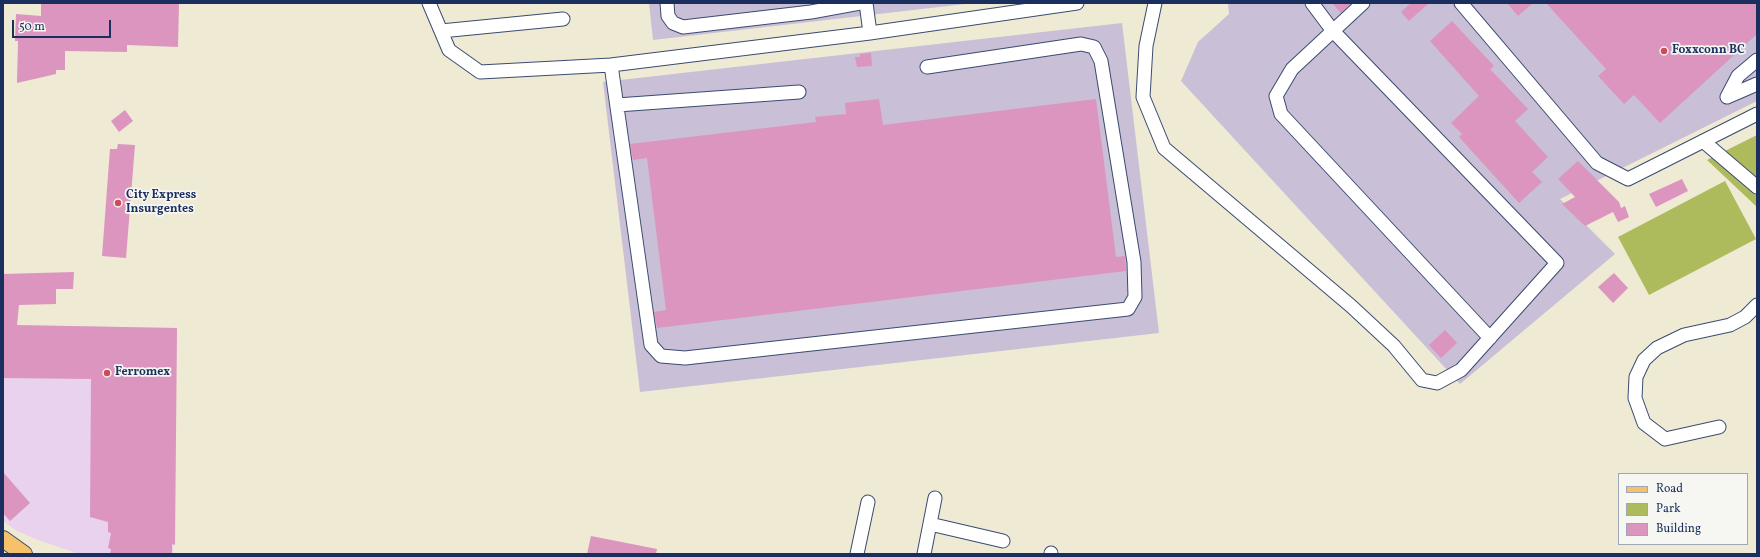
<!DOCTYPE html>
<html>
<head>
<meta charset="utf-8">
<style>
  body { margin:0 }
  #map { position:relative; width:1760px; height:557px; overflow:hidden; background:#eeead4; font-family:Vollkorn,serif }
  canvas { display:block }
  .frame { position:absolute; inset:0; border:4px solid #1b2f5e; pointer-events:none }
  .legend { position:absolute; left:1618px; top:473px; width:130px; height:72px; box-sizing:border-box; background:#f6f6f2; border:1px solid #9ea6b7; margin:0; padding:5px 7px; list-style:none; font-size:12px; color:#1b2f5e }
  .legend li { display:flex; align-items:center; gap:8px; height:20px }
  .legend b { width:20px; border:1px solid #9ea6b7 }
  .scale { position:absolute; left:12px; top:20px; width:99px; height:18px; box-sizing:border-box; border:2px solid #1b2f5e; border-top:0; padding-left:5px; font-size:12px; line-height:14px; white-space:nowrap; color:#1b2f5e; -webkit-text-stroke:3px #f6f6f2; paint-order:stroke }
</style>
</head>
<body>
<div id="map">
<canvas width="1760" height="557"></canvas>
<div class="frame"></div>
<ul class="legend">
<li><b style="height:5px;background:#f5c16b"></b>Road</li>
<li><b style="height:11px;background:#adbb5d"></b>Park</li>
<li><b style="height:11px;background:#dc95bf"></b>Building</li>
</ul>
<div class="scale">50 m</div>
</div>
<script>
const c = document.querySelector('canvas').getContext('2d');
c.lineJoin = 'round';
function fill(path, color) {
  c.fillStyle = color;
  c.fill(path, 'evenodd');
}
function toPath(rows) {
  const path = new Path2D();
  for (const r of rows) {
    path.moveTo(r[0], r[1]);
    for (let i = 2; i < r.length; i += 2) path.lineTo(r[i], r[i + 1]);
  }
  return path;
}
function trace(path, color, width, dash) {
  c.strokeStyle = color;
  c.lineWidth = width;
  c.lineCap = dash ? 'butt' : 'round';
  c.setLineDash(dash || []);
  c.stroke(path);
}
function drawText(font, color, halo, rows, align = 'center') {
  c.font = font + ' Vollkorn,serif';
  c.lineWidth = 3.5;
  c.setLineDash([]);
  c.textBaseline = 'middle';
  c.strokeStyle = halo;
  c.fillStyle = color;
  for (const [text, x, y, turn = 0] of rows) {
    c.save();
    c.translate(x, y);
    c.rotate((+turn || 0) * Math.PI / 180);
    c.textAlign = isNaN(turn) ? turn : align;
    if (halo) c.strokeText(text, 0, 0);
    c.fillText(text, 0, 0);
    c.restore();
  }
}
const built = toPath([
  [3,325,177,328,173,554,79,554,38,540,17,531,3,521]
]);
const industrial = toPath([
  [649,3,974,3,653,40],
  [1228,3,1757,3,1757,101,1560,199,1615,254,1460,384,1181,81,1198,42,1229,14],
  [1122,23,1159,333,640,392,603,82]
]);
const green = toPath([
  [1757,135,1757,207,1707,160],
  [1725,181,1756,239,1649,295,1618,237]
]);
const building = toPath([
  [41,3,179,3,178,47,127,45,127,52,65,51,65,70,56,70,56,74,17,83,18,41,15,41,16,14,41,16],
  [1332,3,1351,3,1341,13],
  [1411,3,1429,3,1409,21,1401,12],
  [1507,3,1533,3,1518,16],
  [1546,3,1757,3,1757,34,1660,123,1634,95,1624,104,1598,76,1606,69],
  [1452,21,1494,66,1490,69,1528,109,1515,121,1548,157,1532,172,1542,182,1519,203,1459,137,1462,134,1451,123,1479,96,1430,41],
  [871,53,872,66,857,67,855,57,860,57,860,54],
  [879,99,883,125,1096,99,1116,257,1125,256,1126,271,657,328,654,312,666,310,647,158,633,160,630,144,816,122,815,117,846,114,845,103],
  [125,110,133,121,119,132,111,121],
  [118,144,135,145,126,258,102,256,110,149,117,149],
  [1578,161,1619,202,1621,208,1625,206,1629,217,1618,222,1613,212,1585,226,1562,204,1575,197,1558,179],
  [1682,179,1688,191,1656,207,1649,194],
  [74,272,73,289,56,289,56,304,19,305,17,325,177,328,175,545,172,544,172,554,110,554,111,549,108,548,111,533,108,532,108,522,90,517,91,379,3,378,3,274],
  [1614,273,1628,288,1613,303,1598,287],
  [1445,330,1457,343,1441,358,1429,345],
  [3,472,30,503,10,521,3,513],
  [591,536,657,549,656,554,587,554]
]);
const minor = toPath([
  [429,3,449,50,480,72,611,65,870,33,1077,3],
  [667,3,668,16,673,23,683,27,811,12,860,3],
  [866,3,870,33],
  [1155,3,1146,46,1143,97,1164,148,1351,306,1394,346,1422,380,1437,383,1461,370,1557,263,1333,31,1312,3],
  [1363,3,1292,69,1276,96,1281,114,1490,338],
  [1461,3,1597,163,1628,179,1757,114],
  [441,31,563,19],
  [611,65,651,345,661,356,685,358,1128,309,1135,297,1134,262,1101,61,1094,47,1081,44,927,67],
  [1727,97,1738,76,1757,60],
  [1727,97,1757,84],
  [617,105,799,92],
  [1703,141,1757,187],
  [1719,427,1665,439,1644,423,1635,398,1636,377,1644,360,1657,348,1684,335,1730,325,1745,317,1757,305],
  [930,524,1003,541],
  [857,554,868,502],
  [924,554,935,498],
  [1051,554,1051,553]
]);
const major = toPath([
  [3,539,24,554]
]);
const markers = [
  [1664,51,4,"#d1495b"],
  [118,203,4,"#d1495b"],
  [107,373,4,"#d1495b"]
];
const poiNames = [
  ["Foxxconn BC",1672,51],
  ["City Express",126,196],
  ["Insurgentes",126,210],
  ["Ferromex",115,373]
];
fill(built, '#e9d2ed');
fill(industrial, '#c9bfd7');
fill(green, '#adbb5d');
fill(building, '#dc95bf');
trace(minor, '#3b4b70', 15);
trace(major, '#3b4b70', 18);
trace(minor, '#fff', 13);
trace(major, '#f5c16b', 16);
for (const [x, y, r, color] of markers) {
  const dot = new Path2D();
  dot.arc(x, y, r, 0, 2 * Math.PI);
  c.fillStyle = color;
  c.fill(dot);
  trace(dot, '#f6f6f2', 1.5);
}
drawText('bold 12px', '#1b2f5e', '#f6f6f2', poiNames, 'left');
</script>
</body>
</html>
